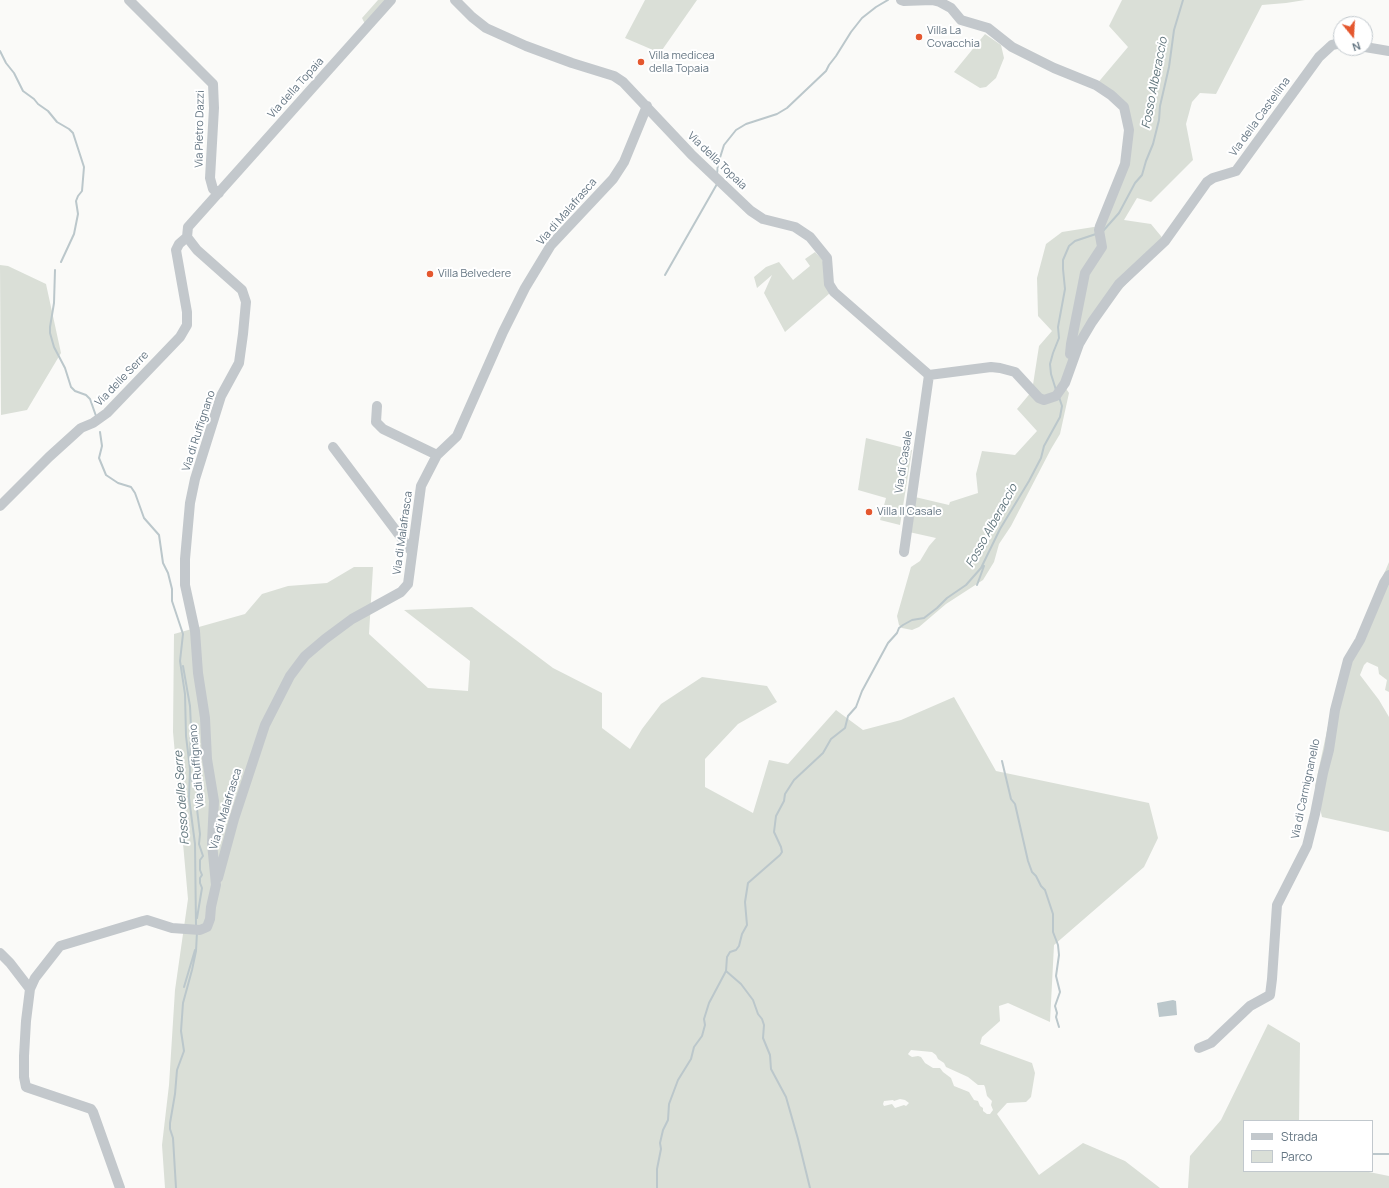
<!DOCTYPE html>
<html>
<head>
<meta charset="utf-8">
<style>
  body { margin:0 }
  #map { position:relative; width:1389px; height:1188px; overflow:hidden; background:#fafaf8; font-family:Manrope,sans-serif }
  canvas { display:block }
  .legend { position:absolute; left:1243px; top:1120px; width:130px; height:52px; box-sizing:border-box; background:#fff; border:1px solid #c1c8cd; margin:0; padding:5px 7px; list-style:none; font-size:12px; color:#657683 }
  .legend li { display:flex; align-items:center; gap:8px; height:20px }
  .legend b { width:20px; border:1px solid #c1c8cd }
  .north { position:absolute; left:1333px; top:16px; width:40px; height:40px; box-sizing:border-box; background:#fff; border:1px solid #c1c8cd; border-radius:50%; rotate:162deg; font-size:11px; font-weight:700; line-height:16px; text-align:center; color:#657683 }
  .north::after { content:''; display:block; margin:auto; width:14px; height:18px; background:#e4572e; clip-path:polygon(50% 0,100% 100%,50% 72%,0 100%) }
</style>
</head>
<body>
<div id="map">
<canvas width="1389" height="1188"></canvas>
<ul class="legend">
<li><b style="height:5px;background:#c3c8cc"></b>Strada</li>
<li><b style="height:11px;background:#dadfd7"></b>Parco</li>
</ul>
<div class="north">N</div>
</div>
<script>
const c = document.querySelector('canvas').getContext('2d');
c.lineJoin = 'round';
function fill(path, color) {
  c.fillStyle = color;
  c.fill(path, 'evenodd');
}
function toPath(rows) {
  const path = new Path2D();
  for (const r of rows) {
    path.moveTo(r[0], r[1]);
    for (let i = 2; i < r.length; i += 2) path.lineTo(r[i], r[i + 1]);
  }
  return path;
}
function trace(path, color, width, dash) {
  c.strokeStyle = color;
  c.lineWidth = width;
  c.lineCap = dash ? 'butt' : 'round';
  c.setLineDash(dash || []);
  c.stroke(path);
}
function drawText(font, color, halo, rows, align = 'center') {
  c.font = font + ' Manrope,sans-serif';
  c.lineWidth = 4;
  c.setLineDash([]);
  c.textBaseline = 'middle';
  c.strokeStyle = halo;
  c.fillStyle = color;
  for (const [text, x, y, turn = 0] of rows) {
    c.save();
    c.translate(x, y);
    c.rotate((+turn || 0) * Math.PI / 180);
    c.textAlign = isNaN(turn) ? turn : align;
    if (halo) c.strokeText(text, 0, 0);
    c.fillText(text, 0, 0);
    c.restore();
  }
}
const green = toPath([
  [378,0,387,0,365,24,362,18],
  [645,0,697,0,660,53,625,38],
  [1122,0,1305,0,1286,3,1262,5,1216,94,1200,93,1192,102,1186,124,1193,160,1151,202,1137,198,1124,220,1151,224,1165,241,1092,322,1063,384,1069,393,1060,434,1051,449,1011,526,999,544,994,562,983,580,946,604,919,627,912,630,902,628,899,625,897,616,911,567,920,561,929,546,936,538,909,532,915,497,949,505,950,502,978,493,976,474,982,451,1015,455,1037,431,1017,409,1032,391,1039,346,1052,331,1038,316,1037,278,1046,244,1062,232,1100,226,1125,164,1124,107,1096,85,1128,47,1109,26],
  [985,34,1001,45,1004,58,996,78,986,87,980,88,954,72],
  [815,252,822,259,825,270,830,293,785,332,764,293,772,275,757,288,754,277,766,267,779,262,793,280,810,266,805,259],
  [0,265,8,266,46,284,61,353,27,410,1,415],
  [866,438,912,450,900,525,880,520,886,498,858,490],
  [1389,562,1389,692,1385,690,1387,680,1379,674,1378,667,1367,662,1364,665,1360,675,1379,700,1389,717,1389,832,1322,817,1315,786,1336,689],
  [354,567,373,567,369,634,428,688,468,691,470,661,404,610,472,607,553,668,602,693,602,728,630,749,642,729,661,704,702,677,767,686,777,702,738,724,705,759,705,787,753,813,769,760,788,764,836,710,863,730,901,720,954,697,996,771,1149,803,1158,838,1144,867,1054,945,1050,1022,1008,1003,999,1006,1000,1021,982,1037,980,1044,1032,1063,1035,1073,1031,1097,1026,1102,1007,1103,997,1114,1039,1175,1083,1143,1125,1161,1160,1188,165,1188,162,1145,169,1085,175,990,188,899,173,732,174,634,245,614,262,594,288,586,327,583],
  [911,1050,932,1052,936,1055,938,1059,944,1063,946,1067,968,1077,978,1085,984,1085,985,1087,987,1096,992,1101,991,1105,993,1110,990,1114,987,1114,983,1111,983,1108,980,1106,978,1101,974,1100,969,1092,954,1086,951,1078,943,1072,940,1068,933,1068,925,1063,921,1057,918,1056,912,1057,909,1055,908,1054],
  [900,1099,905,1100,909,1103,906,1106,904,1105,895,1108,892,1104,884,1106,883,1104,884,1101,893,1100,894,1101],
  [1268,1024,1300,1043,1299,1121,1244,1121,1244,1171,1364,1171,1389,1176,1389,1188,1188,1188,1190,1156,1221,1120]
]);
const water = toPath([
  [1173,1000,1176,1001,1177,1015,1159,1017,1157,1003]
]);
const stream = toPath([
  [0,51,6,63,14,73,23,91,34,99,38,104,48,111,57,122,69,129,73,133,84,167,82,191,78,196,76,201,78,214,74,234,61,262],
  [717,174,718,164,724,145,736,130,746,124,777,114,787,108,826,71,829,65,836,56,851,32,862,18,876,7,888,0],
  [1103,231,1119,213,1135,183,1142,175,1146,161,1153,144,1159,120,1160,106,1169,67,1174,30,1183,0],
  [55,270,54,303,50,327,50,333,54,347,65,368,71,387,75,391,86,395,90,399,96,416],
  [665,275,717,184],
  [1056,390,1051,374,1050,364,1053,353,1059,338,1058,327,1065,289,1063,269,1063,260,1069,246,1075,241,1096,234],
  [100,432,102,446,99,458,106,475,118,483,131,487,135,493,144,518,159,535,163,563,168,573,172,589,172,601,183,634,180,661,185,694,186,736,190,769,189,798,195,844,196,926],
  [977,585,984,566],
  [183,666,190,706,191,727,190,762],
  [1002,761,1011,799,1015,804,1028,861,1032,872,1036,876,1041,886,1045,890,1053,914,1053,932,1058,945,1059,955,1056,976,1060,992,1055,1006,1057,1013,1056,1017,1059,1027],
  [191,778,197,791,197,809,200,834,199,844,203,856,200,860,200,870,202,875,200,878,200,883,202,888,197,918],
  [726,971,741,984,753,1000,758,1014,762,1019,764,1025,763,1038,770,1055,771,1069,786,1097,798,1139,810,1188],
  [184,987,195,950],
  [1372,1154,1389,1154],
  [176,1188,173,1138,170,1129,170,1123,175,1094,177,1070,184,1051,181,1031,183,1003,192,970,196,951,197,932],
  [657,1188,657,1169,661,1149,660,1143,663,1130,668,1120,669,1104,678,1080,691,1059,694,1047,702,1036,705,1025,704,1019,709,1003,726,971,727,957,730,952,736,950,739,946,742,934,747,925,745,902,748,883,780,855,782,852,781,847,774,832,776,816,784,801,785,794,794,780,823,753,831,739,845,728,848,716,856,707,862,691,888,643,897,633,899,628,903,625,912,620,924,618,937,608,947,598,966,585,981,568,1000,529,1029,481,1041,458,1044,446,1060,417,1062,406,1059,397]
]);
const minor = toPath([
  [129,0,213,84,214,108,210,178,213,189,219,193],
  [455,0,472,17,486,28,526,46,572,63,614,76,623,82,691,154,751,211,763,219,795,227,810,237,827,258,829,284,834,292,929,375],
  [901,0,904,1,932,0,940,2,951,8,961,20,988,28,1012,47,1054,68,1096,85,1111,95,1124,107,1129,130,1125,164,1100,226,1099,230,1102,247,1085,273,1071,344,1070,354],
  [1365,47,1389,51],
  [929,375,991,367,1000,368,1015,372,1039,398,1044,400,1056,396,1065,383,1079,344,1092,322,1119,284,1165,241,1207,182,1213,178,1236,171,1319,57,1332,45,1341,43],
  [377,406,376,422,383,429,437,455],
  [333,447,412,552],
  [0,506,49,457,81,428,93,423,107,413,180,337,187,325,187,312,176,250,179,244,187,237],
  [904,552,929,375],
  [218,878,234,819,265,725,290,676,305,656,325,639,352,619,401,592,408,584,421,486,437,455,457,436,503,332,525,288,551,245,613,179,624,162,647,106],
  [0,953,10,963,30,989],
  [1199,1048,1211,1043,1250,1006,1270,995,1272,979,1277,905,1307,846,1315,814,1323,773,1329,750,1335,710,1348,660,1360,640,1384,583,1389,575],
  [120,1188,93,1112,91,1109,26,1087,24,1077,24,1056,26,1021,30,989,35,978,60,946,143,921,147,920,172,928,200,930,207,927,210,919,211,907,216,885,212,843,214,801,207,759,205,718,198,673,195,631,185,585,185,559,190,503,195,479,221,396,239,363,243,334,246,302,242,290,197,250,187,237,188,227,391,0]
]);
const markers = [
  [919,37,4,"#e4572e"],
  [641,62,4,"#e4572e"],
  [430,274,4,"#e4572e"],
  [869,512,4,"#e4572e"]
];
const poiNames = [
  ["Villa La",927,31],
  ["Covacchia",927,44],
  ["Villa medicea",649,56],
  ["della Topaia",649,69],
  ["Villa Belvedere",438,274],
  ["Villa Il Casale",877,512]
];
const streetNames = [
  ["Via della Topaia",296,88,-48],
  ["Via della Castellina",1260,117,-54],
  ["Via Pietro Dazzi",200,129,-89],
  ["Via della Topaia",717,161,44],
  ["Via di Malafrasca",567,212,-49],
  ["Via delle Serre",122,379,-46],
  ["Via di Ruffignano",199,431,-72],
  ["Via di Casale",904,462,-81],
  ["Via di Malafrasca",403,533,-82],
  ["Via di Ruffignano",197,766,-95],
  ["Via di Carmignanello",1306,789,-78],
  ["Via di Malafrasca",226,809,-73]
];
const waterNames = [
  ["Fosso Alberaccio",1155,83,-79],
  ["Fosso Alberaccio",992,526,-61],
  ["Fosso delle Serre",182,798,-94]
];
fill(green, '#dadfd7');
fill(water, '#bbc7cb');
trace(stream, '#bbc7cb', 2);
trace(minor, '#c3c8cc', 10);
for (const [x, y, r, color] of markers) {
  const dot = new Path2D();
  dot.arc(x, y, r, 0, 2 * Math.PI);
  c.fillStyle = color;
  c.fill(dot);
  trace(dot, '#fff', 1.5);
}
drawText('11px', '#657683', '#fff', poiNames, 'left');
drawText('11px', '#657683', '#fff', streetNames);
drawText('italic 12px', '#60757c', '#fff', waterNames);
</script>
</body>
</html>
